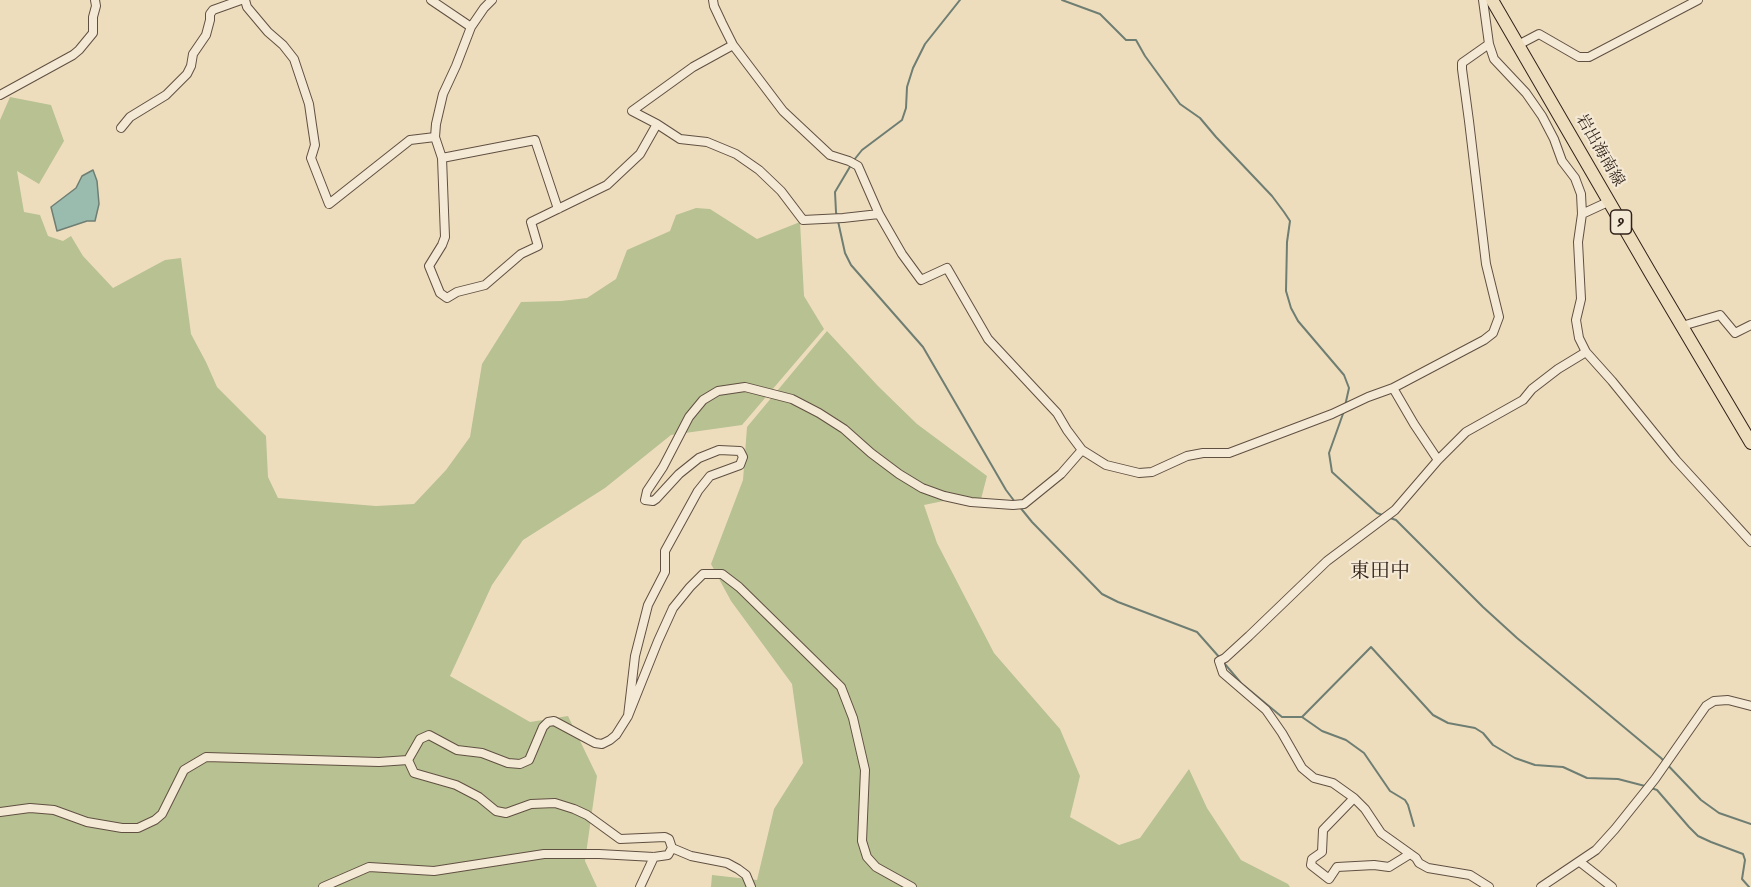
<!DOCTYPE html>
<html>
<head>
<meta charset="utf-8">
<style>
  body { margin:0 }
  canvas { display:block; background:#eeddbd }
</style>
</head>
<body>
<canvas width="1751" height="887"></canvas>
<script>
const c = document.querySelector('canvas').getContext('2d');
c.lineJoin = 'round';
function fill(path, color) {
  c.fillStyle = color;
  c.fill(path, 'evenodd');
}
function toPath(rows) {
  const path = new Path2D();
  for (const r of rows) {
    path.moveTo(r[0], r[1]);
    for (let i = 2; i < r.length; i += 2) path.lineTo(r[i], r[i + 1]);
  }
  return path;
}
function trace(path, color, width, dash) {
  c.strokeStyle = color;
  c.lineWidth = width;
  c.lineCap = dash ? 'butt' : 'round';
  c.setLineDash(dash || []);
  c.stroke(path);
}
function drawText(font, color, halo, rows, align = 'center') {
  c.font = font + ' "IM FELL English","Noto Serif JP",serif';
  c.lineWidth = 4.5;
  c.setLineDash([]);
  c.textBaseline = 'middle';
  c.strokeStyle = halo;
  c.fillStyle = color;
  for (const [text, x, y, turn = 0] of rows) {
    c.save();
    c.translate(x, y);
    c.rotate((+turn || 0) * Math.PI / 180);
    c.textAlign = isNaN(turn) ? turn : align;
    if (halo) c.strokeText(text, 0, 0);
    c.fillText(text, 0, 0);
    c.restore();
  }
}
const green = toPath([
  [10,97,51,105,64,141,39,184,17,171,24,212,40,215,48,236,63,241,71,236,83,256,113,288,165,260,181,258,191,334,206,362,217,387,266,436,268,477,278,498,376,506,414,504,446,470,470,437,482,364,521,302,561,301,587,298,616,279,627,250,670,231,676,215,696,208,710,209,757,239,800,222,804,296,824,329,742,425,671,435,605,488,523,540,492,585,450,676,530,722,568,716,597,776,585,861,597,887,0,887,0,120],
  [827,331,878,386,917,424,987,476,980,503,958,498,924,505,937,543,994,653,1060,729,1080,776,1070,817,1119,845,1140,838,1189,769,1207,808,1241,860,1288,884,1290,887,711,887,712,875,757,880,774,809,803,763,792,684,731,601,711,564,743,480,747,427]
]);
const water = toPath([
  [93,170,97,181,99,204,95,221,87,221,57,231,51,207,76,188,82,176,93,170]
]);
const stream = toPath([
  [1062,0,1100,14,1126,40,1136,40,1145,56,1180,104,1200,118,1216,137,1272,196,1284,212,1290,221,1287,242,1286,291,1291,308,1298,321,1344,375,1349,388,1345,406],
  [854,160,862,150,902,120,906,108,907,87,913,68,925,44,960,0],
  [851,165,835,192,836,212,845,253,851,265,923,347,1006,490,1015,502],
  [1344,411,1329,453,1332,472,1377,513,1385,516],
  [1019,506,1032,522,1102,594,1118,602,1197,632,1220,658],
  [1390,518,1396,520,1483,607,1517,638,1661,758,1701,800,1719,813,1751,824],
  [1224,663,1241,683,1282,717,1302,717,1322,731,1346,740,1364,753,1390,791,1405,800,1408,805,1414,826],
  [1302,717,1371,647,1433,715,1448,723,1475,728,1483,733,1493,745,1515,758,1535,765,1563,767,1587,778,1618,779,1645,786],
  [1651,788,1657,790,1689,827,1698,836,1711,842,1743,854,1745,860,1742,879,1749,887]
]);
const minor = toPath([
  [245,0,247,7,268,32,283,45,294,59,309,104,312,125,315,145,311,158,329,204,410,140,435,137],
  [431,0,471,27],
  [492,0,484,8,471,27,456,66,443,94,436,124,435,137,442,158,445,237,442,245,429,266,440,293,447,298,457,292,485,285,521,254,538,246,531,222,607,185,640,154,657,124],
  [713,0,714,6,722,23,733,45,783,111,830,155,849,161,858,166,879,214,902,254,921,280,947,268,988,339,1057,413,1067,430,1082,450,1106,465,1139,473,1152,472,1187,456,1203,453,1229,453,1332,414,1368,397,1393,388,1484,340,1493,333,1499,317,1486,264,1469,121,1462,69,1462,63,1489,44,1483,0],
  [1489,44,1494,59,1526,93,1542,116,1554,139,1562,161,1575,178,1581,194,1582,214,1578,242,1581,299,1576,320,1579,338,1586,352,1612,381,1676,460,1751,542],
  [733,45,693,67,632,111,657,124,680,139,707,142,736,154,759,170,781,191,803,220,843,218,879,214],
  [1518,45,1539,34,1579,57,1589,57,1698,0],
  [0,95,73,55,79,50,93,33,93,17,96,6,95,0],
  [121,128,130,117,166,95,187,74,191,66,193,54,206,35,210,20,210,14,213,10,241,0],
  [442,158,535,140,558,209],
  [1582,214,1610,201],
  [1682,326,1720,315,1735,333,1751,325],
  [1393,388,1414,424,1438,460],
  [628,716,635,656,648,605,665,572,665,551,698,491,710,476,740,465,743,457,740,451,719,450,699,458,679,474,656,499,653,501,645,500,647,491,663,467,689,417,703,400,718,391,745,387,792,399,819,413,844,429,871,453,899,474,922,488,944,496,971,502,1013,505,1024,504,1061,474,1082,450],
  [408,760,420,739,429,735,457,750,482,753,508,763,520,764,529,760,543,727,548,722,554,721,595,743,602,744,610,740,616,735,628,716,658,641,673,608,690,587,703,574,722,574,739,587,841,687,853,718,865,770,862,841,867,857,876,867,912,887],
  [408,760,414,773,456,785,479,797,496,811,506,813,531,804,555,803,574,809,587,815,620,839,665,837,669,839,672,848,691,856,727,863,738,869,746,875,751,887],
  [1354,798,1323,830,1322,852,1312,859,1311,865,1329,879,1337,867,1374,865,1389,867,1410,854],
  [0,812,30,808,54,810,87,822,122,828,138,828,155,820,162,814,184,770,206,757,379,762,408,760],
  [1580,862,1612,887],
  [323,887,369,867,434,871,544,854,599,854,654,857,668,855,672,848],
  [640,887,654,857],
  [1489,887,1470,875,1428,868,1419,863,1416,858,1381,833,1365,809,1354,798,1333,783,1314,778,1302,768,1282,733,1266,710,1223,673,1219,661,1225,658,1249,636,1327,561,1395,510,1438,460,1466,432,1523,400,1532,389,1558,369,1586,352],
  [1541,887,1596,850,1615,829,1655,779,1706,706,1714,701,1728,700,1751,706]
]);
const primary = toPath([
  [1492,0,1651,274,1751,443]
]);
const shields = [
  [1621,222,21]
];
const shieldNames = [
  ["9",1621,222]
];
const streetNames = [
  ["岩出海南線",1599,151,60]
];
const quarterNames = [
  ["東田中",1380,573]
];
fill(green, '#b8c192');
fill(water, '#99bcaf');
trace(water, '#6f7e73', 1.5);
trace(stream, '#6f7e73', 2);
trace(minor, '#605042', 10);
trace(primary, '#302119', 14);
trace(minor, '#f4e9d4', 8);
trace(primary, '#eeddbd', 12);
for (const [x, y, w] of shields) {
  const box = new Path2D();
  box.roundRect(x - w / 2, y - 12, w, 24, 4.5);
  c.fillStyle = '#f4e9d4';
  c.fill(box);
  trace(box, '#302119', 1.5);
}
drawText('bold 15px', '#302119', null, shieldNames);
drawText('16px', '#302119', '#f4e9d4', streetNames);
drawText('20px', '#302119', '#f4e9d4', quarterNames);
</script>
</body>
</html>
